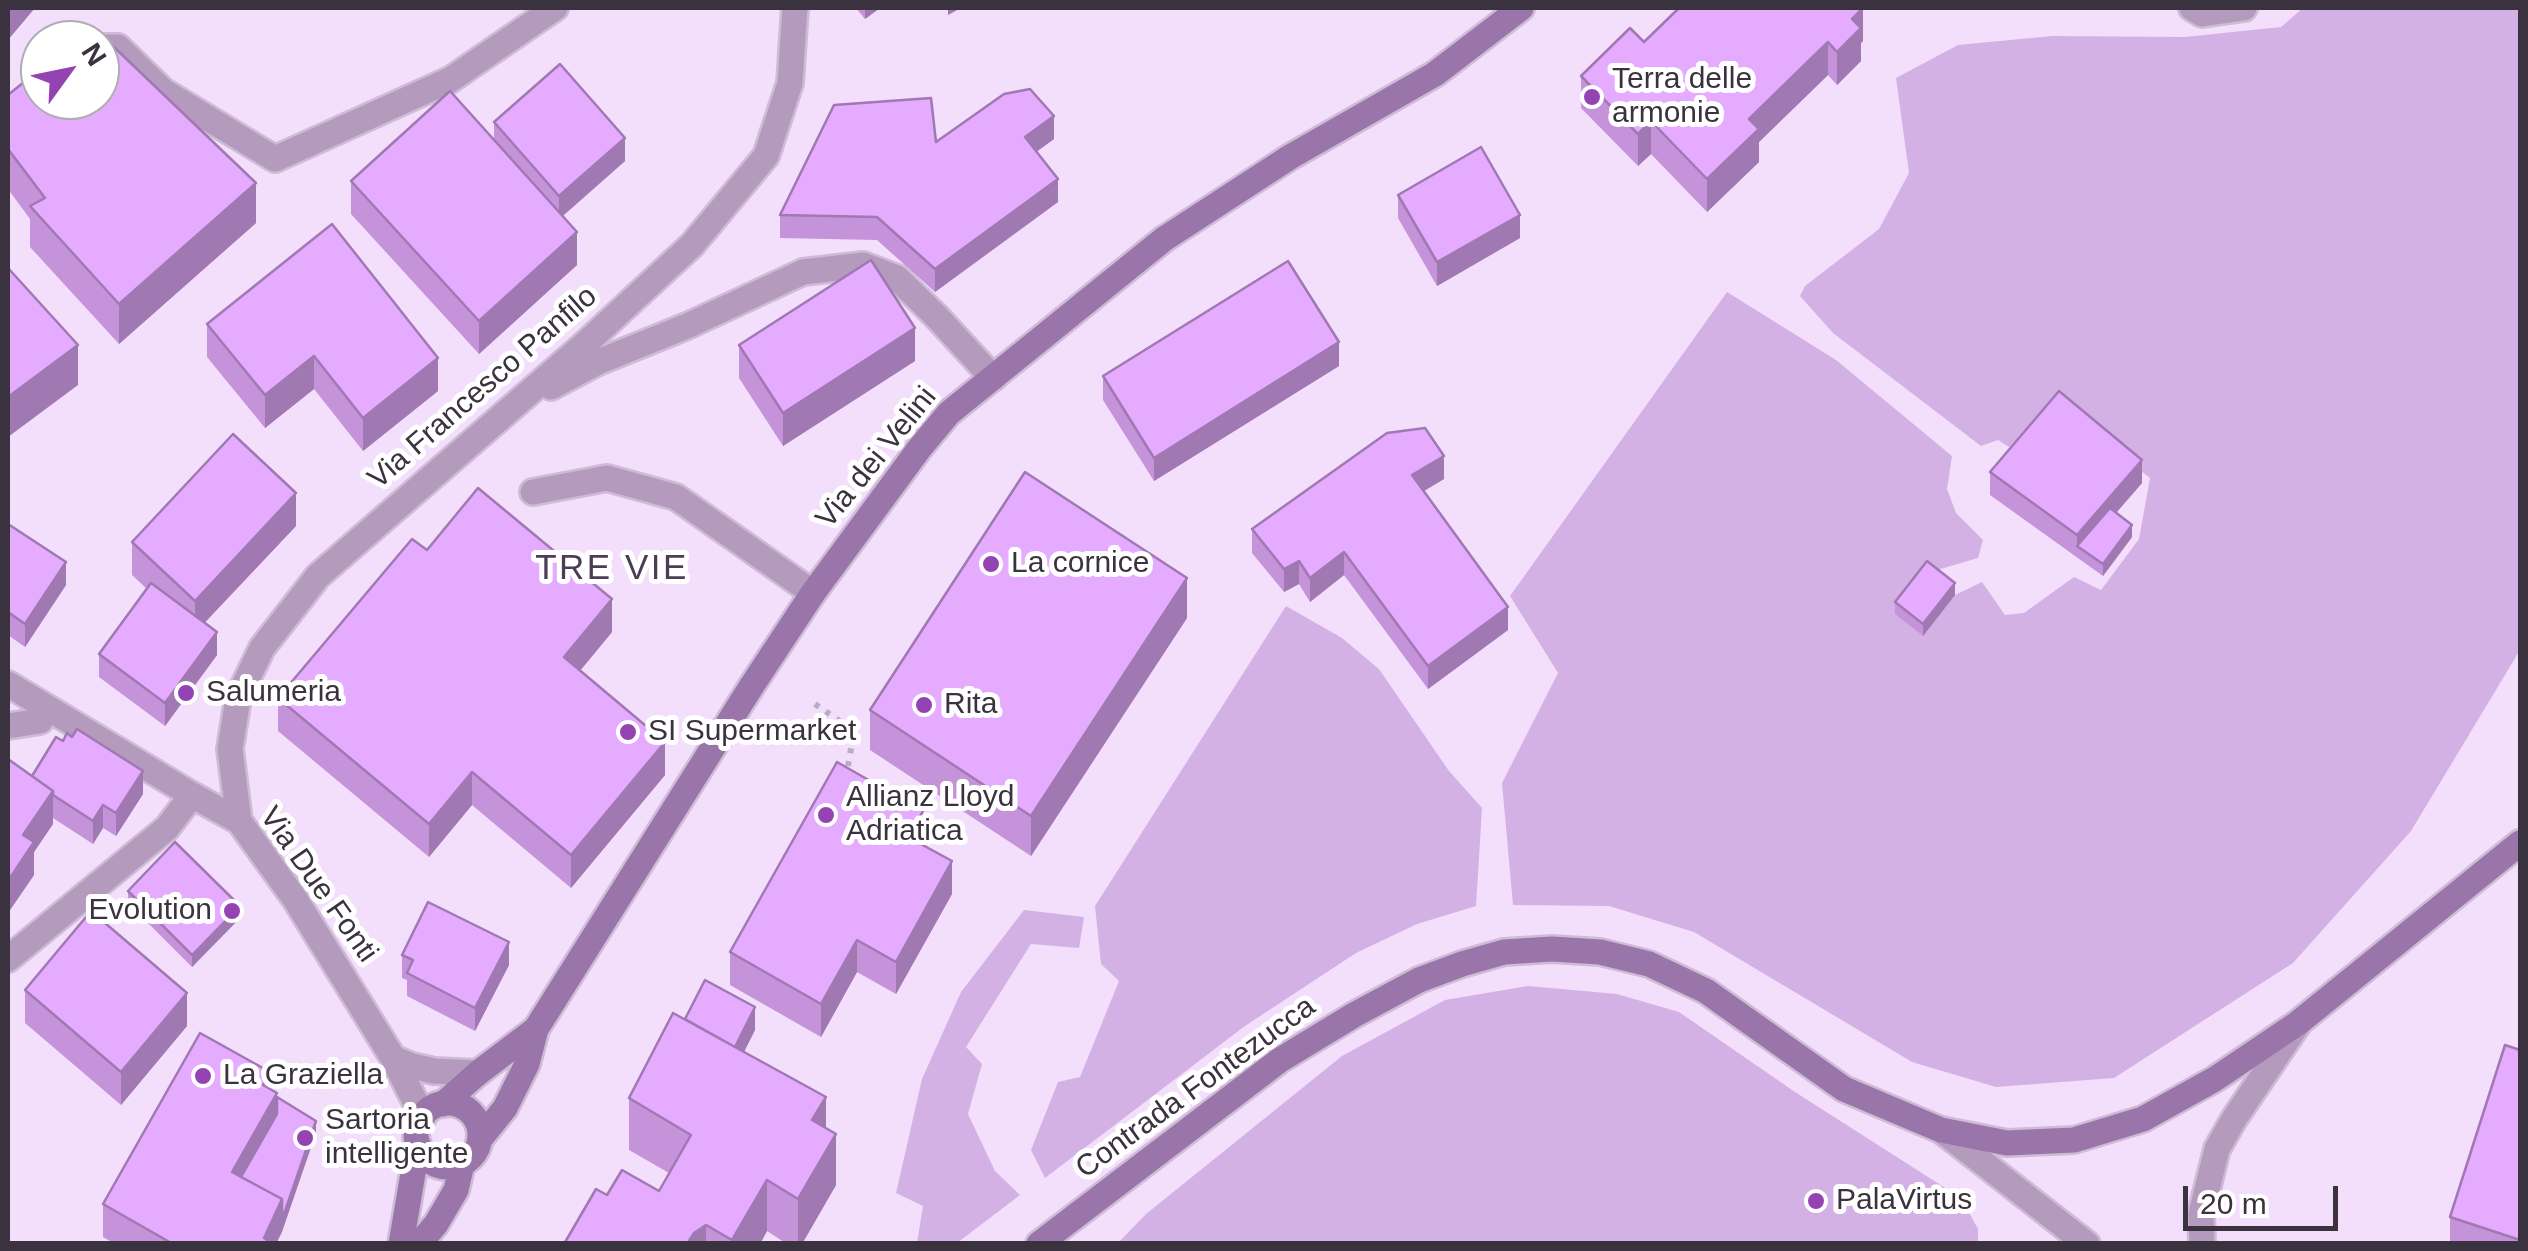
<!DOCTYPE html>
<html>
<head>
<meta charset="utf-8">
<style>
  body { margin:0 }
  #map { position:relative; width:2528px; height:1251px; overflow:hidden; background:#f3dffc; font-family:Helvetica,sans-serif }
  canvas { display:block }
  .frame { position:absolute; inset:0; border:10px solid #3a323e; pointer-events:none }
  .north { position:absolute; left:20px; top:20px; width:100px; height:100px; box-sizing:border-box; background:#fff; border:2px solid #b0adb2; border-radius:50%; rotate:57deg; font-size:28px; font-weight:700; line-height:40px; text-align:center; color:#3a323e }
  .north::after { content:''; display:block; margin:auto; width:35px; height:45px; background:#9443b2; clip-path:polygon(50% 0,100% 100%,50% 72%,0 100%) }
  .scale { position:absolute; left:2183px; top:1186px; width:155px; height:45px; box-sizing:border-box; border:5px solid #3a323e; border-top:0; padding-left:12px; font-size:30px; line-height:35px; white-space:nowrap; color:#3a323e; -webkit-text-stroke:8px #fff; paint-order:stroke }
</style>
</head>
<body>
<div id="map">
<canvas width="2528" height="1251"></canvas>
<div class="frame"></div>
<div class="north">N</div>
<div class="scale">20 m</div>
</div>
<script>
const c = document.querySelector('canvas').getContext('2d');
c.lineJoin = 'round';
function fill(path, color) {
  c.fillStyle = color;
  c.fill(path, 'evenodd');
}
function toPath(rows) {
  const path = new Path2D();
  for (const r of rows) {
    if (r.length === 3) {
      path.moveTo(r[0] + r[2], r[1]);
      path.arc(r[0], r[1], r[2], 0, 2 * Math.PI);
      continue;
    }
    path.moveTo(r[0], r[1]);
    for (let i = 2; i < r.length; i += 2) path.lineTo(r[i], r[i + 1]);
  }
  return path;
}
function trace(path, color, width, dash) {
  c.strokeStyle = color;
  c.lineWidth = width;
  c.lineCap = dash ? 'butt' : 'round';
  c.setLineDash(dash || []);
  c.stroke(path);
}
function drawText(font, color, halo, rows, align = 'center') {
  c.font = font + ' Helvetica,sans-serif';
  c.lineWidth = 10;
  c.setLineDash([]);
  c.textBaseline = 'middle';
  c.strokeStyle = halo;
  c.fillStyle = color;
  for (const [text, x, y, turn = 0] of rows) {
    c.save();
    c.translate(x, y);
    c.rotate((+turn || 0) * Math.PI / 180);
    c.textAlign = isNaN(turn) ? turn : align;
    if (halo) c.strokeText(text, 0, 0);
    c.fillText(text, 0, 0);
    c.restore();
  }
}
const green = toPath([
  [2303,8,2520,8,2520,650,2411,831,2293,963,2114,1078,1996,1087,1912,1062,1694,932,1609,906,1513,905,1502,783,1558,673,1510,596,1727,292,1836,360,1952,456,1947,489,1956,513,1983,540,1978,558,1927,573,1896,613,1922,635,1955,595,1982,582,2005,615,2024,613,2074,577,2101,590,2139,539,2150,478,2055,404,2009,447,1998,440,1981,446,1833,333,1800,296,1805,286,1879,229,1909,173,1896,78,1958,45,2052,36,2185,37,2281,27],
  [1286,606,1342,638,1379,669,1449,771,1482,808,1476,906,1417,924,1356,953,1245,1026,1045,1178,1031,1150,1058,1082,1080,1077,1119,981,1101,964,1095,906],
  [1024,910,1084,917,1079,948,1031,944,966,1047,982,1064,968,1114,995,1171,1020,1195,957,1243,917,1243,923,1206,896,1193,922,1079,961,992],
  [1528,986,1617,994,1679,1012,1795,1092,1961,1198,1978,1229,1978,1243,1118,1243,1146,1214,1342,1056,1445,1000]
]);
const path = toPath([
  [815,704,854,731,848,766]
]);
const lane = toPath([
  [2192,8,2202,14,2244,8],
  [533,492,607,478,676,497,813,593],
  [8,959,167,828,192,795]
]);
const street = toPath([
  [100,47,118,47,163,91,275,159,450,80,555,8],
  [551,387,598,362,687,326,803,272,863,265,897,278,937,317,993,378],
  [8,684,192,795,239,821,295,899,393,1058,423,1117],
  [8,726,40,721,48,708],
  [239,821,230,749,238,698,262,648,318,576,585,344,692,245,766,156,790,83,795,8],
  [393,1058,412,1066,434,1071,478,1073],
  [1941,1130,2087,1244],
  [2202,1244,2201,1214,2217,1149,2234,1119,2298,1024]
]);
const secondary = toPath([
  [448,1135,32],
  [443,1104,478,1073,536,1029],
  [480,1139,505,1108,527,1064,536,1029,751,687,813,593,919,449,949,413,1164,239,1290,157,1435,74,1521,8],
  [401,1244,418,1144],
  [419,1244,436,1224,456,1190,462,1164],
  [1039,1244,1280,1060,1354,1015,1419,980,1462,964,1504,952,1552,949,1600,952,1649,964,1706,991,1844,1089,1941,1130,2007,1143,2074,1140,2143,1119,2215,1079,2298,1023,2520,843]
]);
const wall = toPath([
  [856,8,880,8,865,19],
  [1863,41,1861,43,1861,61,1837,85,1828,75,1759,142,1759,162,1707,212,1651,154,1638,166,1581,108,1581,76,1644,42],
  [8,95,256,223,119,344,30,247,30,219,8,189],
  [494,122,625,161,563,216,577,265,479,354,351,214,351,181,494,140],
  [1054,139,1036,152,1058,202,935,292,877,240,780,238,780,215,936,142],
  [1398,195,1520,238,1437,286,1398,218],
  [207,324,438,391,363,451,314,389,265,428,207,357],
  [739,345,915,361,783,446,739,378],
  [1339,366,1154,481,1103,400,1103,376],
  [1990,472,2142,483,2116,513,2132,537,2103,576,1990,495],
  [1444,479,1424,491,1508,630,1428,689,1344,575,1310,602,1299,584,1284,592,1252,553,1252,529],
  [8,524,66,585,25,647,8,635],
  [296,526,204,623,217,655,165,726,99,677,99,654,147,589,132,575,132,542],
  [427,550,612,632,580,671,665,775,571,888,472,805,429,857,278,731,278,698],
  [1955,595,1923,636,1895,614,1895,602],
  [1187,618,1031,856,870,750,870,710],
  [8,759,32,776,143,794,116,836,103,828,93,844,53,818,53,824,34,852,34,875,8,913],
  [923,845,952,894,896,994,857,972,821,1037,730,985,730,952],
  [128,891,240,918,192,967,128,903],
  [402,955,509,965,475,1031,407,996,407,980,402,978],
  [25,990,187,1026,121,1105,25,1023],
  [755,1030,744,1052,826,1128,836,1185,802,1244,787,1244,767,1231,760,1244,564,1244,607,1195,659,1191,669,1173,629,1150,629,1098],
  [2520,1050,2520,1244,2450,1244,2450,1217],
  [270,1089,316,1133,276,1244,115,1244,103,1237,103,1204]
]);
const shadedWall = toPath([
  [8,8,35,8,8,40],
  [865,8,880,8,865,19],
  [948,8,961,8,948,15],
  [1863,8,1863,41,1861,43,1861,61,1837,85,1837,52,1852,19],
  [1828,42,1828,75,1759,142,1759,162,1707,212,1707,179,1749,119],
  [1054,116,1054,139,1025,160,1025,137],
  [1651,121,1651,154,1638,166,1638,134],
  [625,138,625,161,559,219,559,196],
  [1058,179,1058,202,935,292,935,269],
  [256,183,256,223,119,344,119,304],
  [1520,215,1520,238,1437,286,1437,262],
  [577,232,577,265,479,354,479,321],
  [915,328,915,361,783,446,783,413],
  [1339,342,1339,366,1154,481,1154,458],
  [78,345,78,385,8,437,8,397],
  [314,356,314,389,265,428,265,395],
  [438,358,438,391,363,451,363,418],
  [1444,456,1444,479,1412,498,1412,475],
  [2142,460,2142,483,2083,551,2077,546,2077,558,2077,535],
  [296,493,296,526,195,633,195,601],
  [2132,525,2132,537,2103,576,2103,564],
  [1344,552,1344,575,1310,602,1310,578],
  [1299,561,1299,584,1284,592,1284,569],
  [66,562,66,585,25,647,25,624],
  [1187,578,1187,618,1031,856,1031,816],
  [1955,583,1955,595,1923,636,1923,624],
  [612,599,612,632,564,690,564,657],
  [1508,607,1508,630,1428,689,1428,666],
  [217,632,217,655,165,726,165,703],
  [665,742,665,775,571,888,571,855],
  [143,771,143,794,116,836,116,813],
  [472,772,472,805,429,857,429,824],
  [53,791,53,824,34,852,34,875,8,913,8,881,23,835],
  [103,805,103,828,93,844,93,821],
  [923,811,923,844,908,837],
  [952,861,952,894,896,994,896,962],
  [240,906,240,918,192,967,192,955],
  [857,940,857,972,821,1037,821,1004],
  [509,942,509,965,475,1031,475,1008],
  [187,993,187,1026,121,1105,121,1072],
  [755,1007,755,1030,724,1091,724,1068],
  [270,1072,270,1105,263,1085],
  [277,1093,277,1126,237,1196,232,1172],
  [826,1097,826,1148,812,1120],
  [316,1121,316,1133,282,1232,282,1220],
  [836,1134,836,1185,802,1244,798,1244,798,1199],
  [767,1180,767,1231,760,1244,732,1244,732,1240],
  [282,1199,282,1232,276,1244,264,1244,264,1238],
  [706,1225,706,1244,687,1244,694,1233]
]);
const building = toPath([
  [1679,8,1863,8,1852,19,1861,28,1837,52,1828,42,1749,119,1759,129,1707,179,1651,121,1638,134,1581,76,1630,28,1644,42,1679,8],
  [93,27,256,183,119,304,30,206,45,198,8,149,8,95,40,69,40,100,100,100,100,40,76,40,93,27],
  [560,64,625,138,559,196,494,122,560,64],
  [1030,89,1054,116,1025,137,1058,179,935,269,877,217,780,215,834,105,931,98,936,142,1004,94,1030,89],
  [450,91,577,232,479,321,351,181,450,91],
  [1481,147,1520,215,1437,262,1398,195,1481,147],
  [332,224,438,358,363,418,314,356,265,395,207,324,332,224],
  [871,260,915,328,783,413,739,345,871,260],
  [1288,261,1339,342,1154,458,1103,376,1288,261],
  [8,268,78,345,8,397,8,268],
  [2059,391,2142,460,2077,535,1990,472,2059,391],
  [1425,428,1444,456,1412,475,1508,607,1428,666,1344,552,1310,578,1299,561,1284,569,1252,529,1387,433,1425,428],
  [233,434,296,493,195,601,132,542,233,434],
  [1025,472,1187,578,1031,816,870,710,1025,472],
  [478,488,612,599,564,657,665,742,571,855,472,772,429,824,278,698,412,539,427,550,478,488],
  [2110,508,2132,525,2103,564,2077,546,2110,508],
  [8,524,66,562,25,624,8,612,8,524],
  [1927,561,1955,583,1923,624,1895,602,1927,561],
  [151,583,217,632,165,703,99,654,151,583],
  [77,729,143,771,116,813,103,805,93,821,53,795,53,791,32,776,56,737,63,741,67,733,72,737,77,729],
  [8,759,53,791,23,835,34,842,8,881,8,759],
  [837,762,923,811,908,837,952,861,896,962,857,940,821,1004,730,952,837,762],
  [175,842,240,906,192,955,128,891,175,842],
  [428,902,509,942,475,1008,407,973,413,960,402,955,428,902],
  [91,911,187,993,121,1072,25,990,91,911],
  [705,980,755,1007,735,1047,685,1019,705,980],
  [673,1013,826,1097,812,1120,836,1134,798,1199,767,1180,732,1240,706,1225,694,1233,687,1244,564,1244,596,1189,607,1195,622,1170,659,1191,691,1135,629,1098,673,1013],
  [200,1033,270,1072,263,1085,277,1093,232,1172,282,1199,264,1238,273,1244,173,1244,103,1204,200,1033],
  [2505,1045,2520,1050,2520,1240,2450,1217,2505,1045],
  [277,1097,316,1121,282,1220,282,1199,241,1177,277,1114,277,1097]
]);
const markers = [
  [1592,97,10,"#9443b2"],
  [991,564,10,"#9443b2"],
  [186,693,10,"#9443b2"],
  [924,705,10,"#9443b2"],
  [628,732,10,"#9443b2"],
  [826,815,10,"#9443b2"],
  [232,911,10,"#9443b2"],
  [203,1076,10,"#9443b2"],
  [305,1138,10,"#9443b2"],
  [1816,1201,10,"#9443b2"]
];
const poiNames = [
  ["Terra delle",1612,80],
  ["armonie",1612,114],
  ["La cornice",1011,564],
  ["Salumeria",206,693],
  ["Rita",944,705],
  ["SI Supermarket",648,732],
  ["Allianz Lloyd",846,798],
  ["Adriatica",846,832],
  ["Evolution",212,911,"right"],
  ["La Graziella",223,1076],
  ["Sartoria",325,1121],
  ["intelligente",325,1155],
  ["PalaVirtus",1836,1201]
];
const streetNames = [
  ["Via Francesco Panfilo",483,388,-41],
  ["Via dei Velini",877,458,-51],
  ["Via Due Fonti",318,885,55],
  ["Contrada Fontezucca",1196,1088,-36]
];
const quarterNames = [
  ["TRE VIE",612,569]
];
fill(green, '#d4b1e4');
trace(lane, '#cebcd6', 30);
trace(street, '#cebcd6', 30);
trace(secondary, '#cebcd6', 30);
trace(path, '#bbabc3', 6, [5, 8]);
trace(lane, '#b49bbe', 25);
trace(street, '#b49bbe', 25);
trace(secondary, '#9a75a9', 25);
fill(wall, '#c593da');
fill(shadedWall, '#a078b2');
fill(building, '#e5abfe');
trace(building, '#a078b2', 2.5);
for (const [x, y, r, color] of markers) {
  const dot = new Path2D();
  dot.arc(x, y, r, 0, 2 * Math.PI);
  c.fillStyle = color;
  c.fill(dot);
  trace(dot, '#fff', 4);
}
drawText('30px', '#3a323e', '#fff', poiNames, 'left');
drawText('30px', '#3a323e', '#fff', streetNames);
c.letterSpacing = '2.5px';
drawText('35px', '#4c3c54', '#fff', quarterNames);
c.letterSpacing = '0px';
</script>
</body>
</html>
